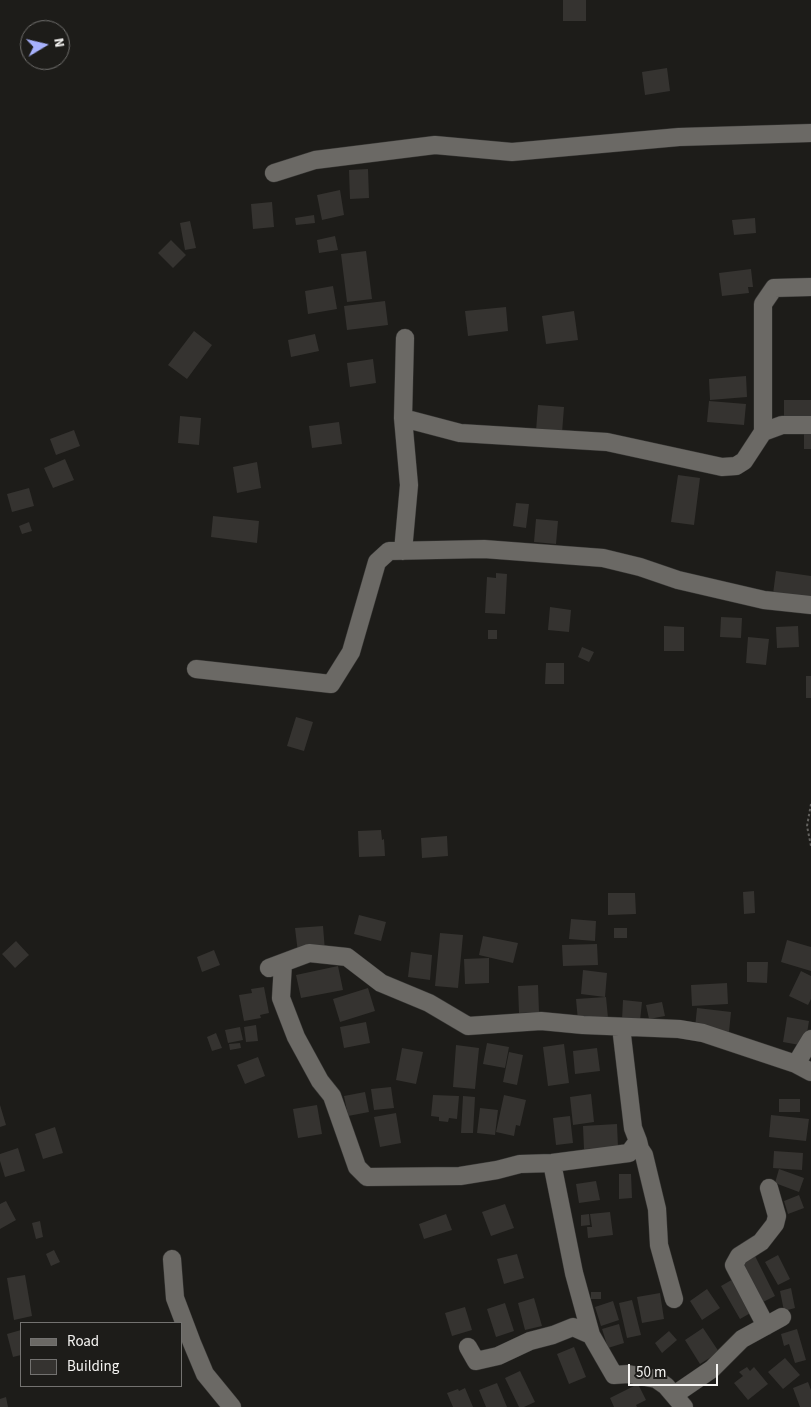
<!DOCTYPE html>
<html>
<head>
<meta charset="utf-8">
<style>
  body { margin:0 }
  #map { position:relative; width:811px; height:1407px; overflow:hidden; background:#1d1c19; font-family:"Source Sans 3",sans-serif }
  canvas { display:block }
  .legend { position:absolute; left:20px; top:1322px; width:162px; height:65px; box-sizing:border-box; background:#1d1c19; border:1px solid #737270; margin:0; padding:6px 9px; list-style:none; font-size:15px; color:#f5f4f2 }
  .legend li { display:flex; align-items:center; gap:10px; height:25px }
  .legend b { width:25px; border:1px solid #737270 }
  .north { position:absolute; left:20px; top:20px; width:50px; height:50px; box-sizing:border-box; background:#1d1c19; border:1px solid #737270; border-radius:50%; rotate:81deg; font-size:14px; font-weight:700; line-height:20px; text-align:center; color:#f5f4f2 }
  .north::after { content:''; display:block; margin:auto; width:18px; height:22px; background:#a7b1fc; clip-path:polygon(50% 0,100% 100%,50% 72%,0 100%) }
  .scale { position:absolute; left:628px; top:1364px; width:90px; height:22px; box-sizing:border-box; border:2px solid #f5f4f2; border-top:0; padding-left:6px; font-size:15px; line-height:18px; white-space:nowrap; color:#f5f4f2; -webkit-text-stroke:4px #1d1c19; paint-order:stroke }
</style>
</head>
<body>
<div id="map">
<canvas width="811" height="1407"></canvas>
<ul class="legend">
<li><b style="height:6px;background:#6b6965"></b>Road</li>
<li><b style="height:14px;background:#353330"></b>Building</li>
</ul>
<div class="north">N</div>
<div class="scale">50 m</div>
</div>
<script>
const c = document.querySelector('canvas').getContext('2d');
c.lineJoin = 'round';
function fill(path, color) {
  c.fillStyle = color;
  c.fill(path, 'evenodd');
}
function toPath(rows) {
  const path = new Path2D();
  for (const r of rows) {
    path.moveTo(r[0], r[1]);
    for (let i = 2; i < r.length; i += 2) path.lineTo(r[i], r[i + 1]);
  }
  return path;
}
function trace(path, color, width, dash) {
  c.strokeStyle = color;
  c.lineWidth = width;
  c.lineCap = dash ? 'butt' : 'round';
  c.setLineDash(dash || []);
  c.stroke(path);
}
const building = toPath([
  [563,0,586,0,586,21,563,21],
  [667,68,670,91,645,95,642,72],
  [368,169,369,198,350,199,349,170],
  [340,190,344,215,322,220,317,195],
  [272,202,274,227,253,229,251,204],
  [314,215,315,223,296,225,295,218],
  [755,218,756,233,734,235,732,220],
  [190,221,196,248,185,250,180,223],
  [335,236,338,250,319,253,317,240],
  [171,240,186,255,173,268,158,253],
  [366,251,372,299,347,302,341,254],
  [751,269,753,287,748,287,749,293,722,296,719,273],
  [333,286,337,309,308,314,305,291],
  [385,301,388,325,347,330,344,306],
  [506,307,508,331,468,336,465,311],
  [574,311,578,340,546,344,542,316],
  [194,331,212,345,187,379,168,365],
  [315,334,319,351,291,357,288,340],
  [373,359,376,383,350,387,347,363],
  [746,376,747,397,710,400,709,379],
  [784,400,811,400,811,422,784,422],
  [709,401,746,404,744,425,707,422],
  [538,405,564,407,562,433,536,431],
  [180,416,201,418,199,445,178,443],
  [339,422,342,444,312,448,309,426],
  [804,426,811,426,811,449,804,449],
  [74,430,80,446,56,455,50,439],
  [65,459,74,480,53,488,44,468],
  [257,462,261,488,237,493,233,467],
  [678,475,700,478,694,525,671,522],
  [29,488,34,506,12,512,7,494],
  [516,503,529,504,526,528,513,526],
  [213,516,259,521,257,543,211,537],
  [536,519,558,521,556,544,534,542],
  [29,522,32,531,22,534,19,526],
  [776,571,811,576,811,598,773,594],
  [496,573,507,574,505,614,485,613,487,577,496,578],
  [550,607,571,610,569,632,548,630],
  [721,617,742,618,741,638,720,637],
  [664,626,684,627,684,651,664,651],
  [798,626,799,647,777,648,776,627],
  [488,630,497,630,497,639,488,639],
  [748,637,769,639,766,665,746,663],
  [582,647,594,652,589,662,578,657],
  [546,663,564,663,564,684,545,684],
  [806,676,811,676,811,698,806,698],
  [296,717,313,722,304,751,287,746],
  [381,830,382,840,384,839,385,856,359,857,358,831],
  [447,836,448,856,422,858,421,838],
  [754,891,755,913,744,914,743,892],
  [608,893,635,893,636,914,608,915],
  [359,915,386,922,381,941,354,934],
  [571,919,596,921,595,941,569,939],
  [323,926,325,951,298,953,295,928],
  [614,928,627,928,627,938,614,938],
  [440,933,463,935,458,988,435,986],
  [483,936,518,943,513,963,479,955],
  [787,940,811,947,811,971,781,962],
  [16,941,29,955,15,968,2,954],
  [597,944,598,965,563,966,562,945],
  [214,950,220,965,202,972,197,957],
  [411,952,432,955,430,980,408,977],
  [489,958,489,983,465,984,464,959],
  [747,962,768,962,767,983,747,982],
  [338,966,343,990,301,998,296,975],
  [583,970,607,973,605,997,581,994],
  [801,971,811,976,811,999,808,1005,789,996],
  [727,983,728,1004,692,1006,691,985],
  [538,985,539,1012,519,1013,518,986],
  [264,987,269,1013,260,1015,261,1018,244,1021,239,995,252,993,251,989],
  [368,988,375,1011,340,1022,333,999],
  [606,997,608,1018,578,1021,576,999],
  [623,1000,642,1002,640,1021,622,1020],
  [662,1002,665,1016,649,1019,646,1005],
  [697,1008,731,1012,729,1032,695,1028],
  [787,1017,809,1021,805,1046,783,1042],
  [366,1022,370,1043,344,1048,340,1027],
  [256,1025,258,1041,246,1042,244,1027],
  [240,1027,243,1040,228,1043,225,1030],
  [216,1033,222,1048,212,1051,207,1037],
  [240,1043,241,1048,230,1050,229,1044],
  [487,1043,509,1047,505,1068,483,1064],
  [564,1044,569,1083,548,1086,543,1047],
  [456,1045,479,1048,475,1089,453,1087],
  [402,1048,423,1052,416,1084,396,1080],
  [597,1048,600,1071,575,1074,573,1051],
  [509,1052,523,1055,517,1085,503,1082],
  [258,1057,265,1076,245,1084,237,1065],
  [391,1087,394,1108,374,1110,371,1089],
  [365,1092,369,1112,348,1116,344,1096],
  [591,1094,594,1122,573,1125,570,1097],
  [433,1095,459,1096,457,1119,449,1118,448,1122,439,1121,439,1117,431,1116],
  [504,1095,526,1100,520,1126,516,1125,514,1136,496,1132],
  [463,1096,475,1097,473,1133,461,1133],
  [779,1099,800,1099,800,1112,779,1112],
  [0,1105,6,1125,0,1127],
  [317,1105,322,1134,298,1138,293,1109],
  [480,1108,498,1110,495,1135,477,1133],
  [396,1113,401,1143,380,1147,374,1117],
  [771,1115,809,1119,806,1141,769,1137],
  [570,1116,573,1143,556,1145,553,1118],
  [617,1124,618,1147,584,1149,583,1126],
  [55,1127,63,1153,43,1159,35,1134],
  [18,1148,25,1171,5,1177,0,1161,0,1154],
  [774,1151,803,1153,802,1170,773,1168],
  [779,1169,804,1178,799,1192,775,1183],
  [619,1174,631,1174,632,1198,619,1199],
  [596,1181,600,1200,579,1203,576,1184],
  [799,1195,804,1208,788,1214,784,1201],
  [6,1201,16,1220,0,1229,0,1204],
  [505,1204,514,1228,491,1236,482,1212],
  [610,1212,613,1235,588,1238,587,1227,592,1227,590,1214],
  [446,1214,452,1230,424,1239,419,1224],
  [589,1214,590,1225,581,1226,581,1215],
  [40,1221,43,1237,36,1239,32,1223],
  [54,1250,60,1262,51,1266,46,1254],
  [517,1254,524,1278,504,1284,497,1259],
  [778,1255,790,1279,778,1285,765,1262],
  [755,1256,775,1296,759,1304,739,1264],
  [25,1275,32,1316,14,1320,7,1278],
  [735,1278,754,1311,740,1319,721,1286],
  [791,1288,795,1308,784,1311,780,1291],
  [707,1289,720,1308,702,1320,690,1301],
  [591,1292,601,1292,601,1299,591,1299],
  [660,1293,664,1319,642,1323,637,1297],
  [534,1298,542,1326,525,1330,518,1303],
  [632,1300,641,1335,627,1338,619,1303],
  [613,1301,619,1320,601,1326,595,1307],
  [505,1303,514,1331,496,1337,487,1309],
  [465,1307,472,1330,452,1336,445,1313],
  [619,1324,624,1343,608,1348,602,1329],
  [703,1328,719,1352,700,1364,685,1340],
  [797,1329,806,1360,795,1363,789,1344,784,1346,781,1334],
  [21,1330,21,1355,13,1357,7,1334],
  [669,1331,677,1340,662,1353,655,1343],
  [574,1347,586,1377,569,1384,557,1354],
  [785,1358,800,1375,783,1389,768,1372],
  [747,1367,750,1371,754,1367,768,1384,748,1400,734,1383,743,1376,739,1372],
  [520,1371,535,1402,524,1407,519,1407,505,1378],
  [808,1382,811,1390,811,1407,800,1407,793,1388],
  [497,1383,507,1407,486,1407,479,1390],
  [638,1384,646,1400,636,1405,637,1407,614,1407,610,1398],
  [465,1388,473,1407,453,1407,447,1393,458,1389,459,1391],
  [6,1397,8,1407,0,1407,0,1399]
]);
const path = toPath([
  [811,804,807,826,811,846]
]);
const minor = toPath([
  [274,173,315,160,435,145,512,152,679,137,811,133],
  [405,338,403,418,460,433,607,442,722,467,736,466,744,461,763,432,782,425,811,425],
  [403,418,409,485,403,551],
  [763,432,763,304,774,288,811,287],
  [196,669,331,684,351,652,377,562,389,551,484,549,603,558,640,567,678,580,764,600,811,605],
  [283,963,281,998,296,1037,320,1081,332,1096,357,1167,367,1177,460,1176,497,1170,520,1164,552,1163,629,1153,638,1141,633,1128,621,1027],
  [269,968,309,953,347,957,381,983,429,1003,468,1026,541,1021,583,1025,679,1029,703,1033,796,1064,811,1072],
  [796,1064,811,1039],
  [638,1141,640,1149,644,1155,657,1209,659,1245,674,1299],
  [552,1163,574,1273,591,1335,614,1375,628,1374,656,1379,666,1386,684,1407],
  [172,1259,175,1298,192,1343,205,1374,232,1407],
  [766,1326,734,1265,739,1256,761,1242,775,1224,777,1216,769,1188],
  [468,1347,476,1361,498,1356,530,1341,553,1335,573,1327,591,1335],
  [674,1395,712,1369,742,1339,782,1317]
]);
fill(building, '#353330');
trace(minor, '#373634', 19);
trace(path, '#62615e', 2, [2.5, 2.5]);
trace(minor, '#6b6965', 18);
</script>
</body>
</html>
